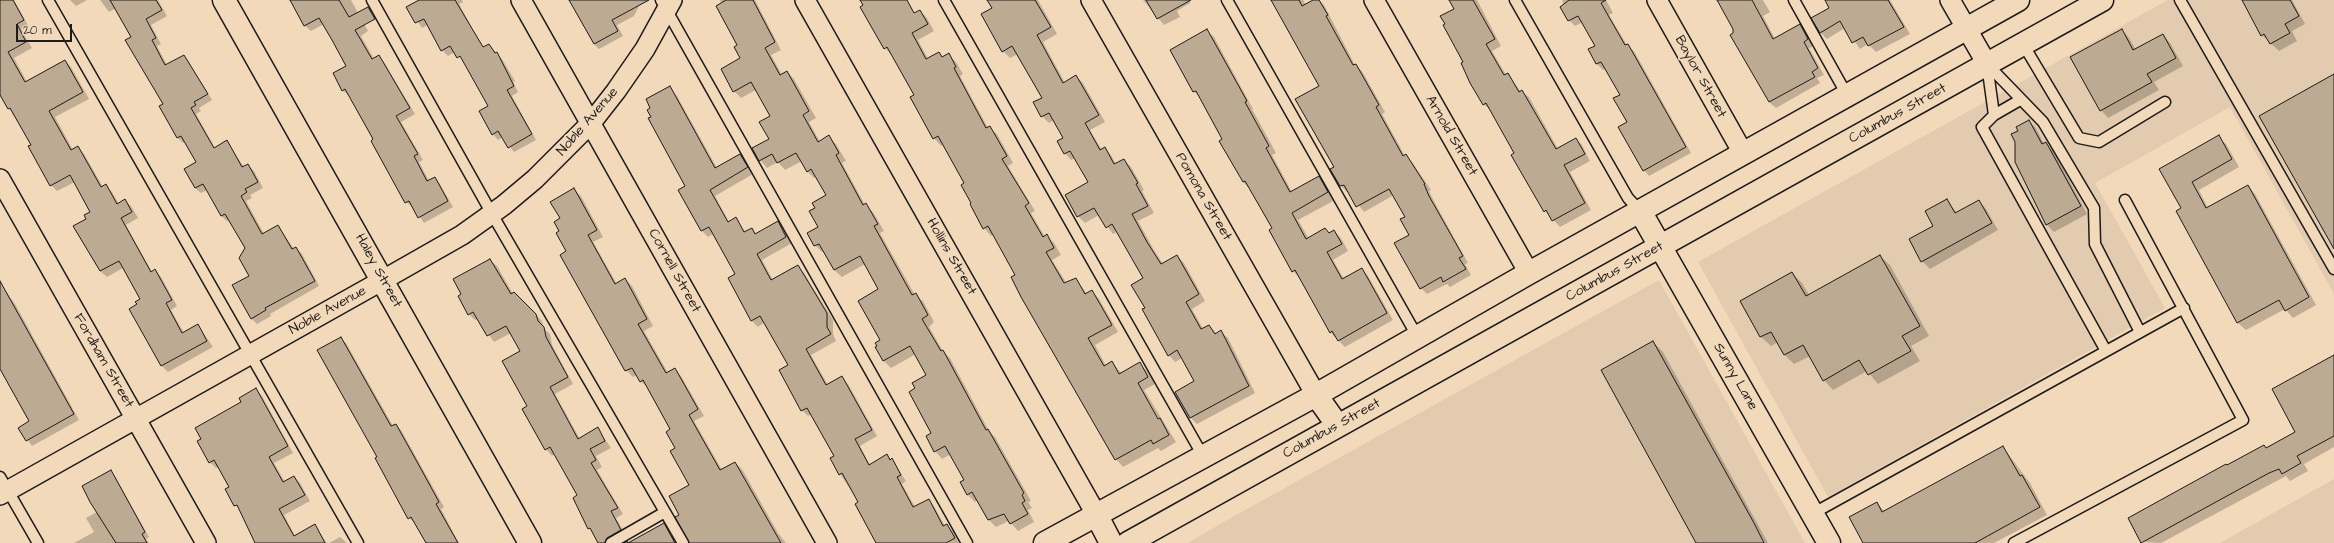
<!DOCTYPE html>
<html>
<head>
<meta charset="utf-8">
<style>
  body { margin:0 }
  #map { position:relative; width:2334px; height:543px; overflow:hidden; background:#f2d9ba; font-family:"Architects Daughter",sans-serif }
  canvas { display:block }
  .scale { position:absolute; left:16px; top:24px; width:56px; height:18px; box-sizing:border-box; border:2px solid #1c1c1c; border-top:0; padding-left:5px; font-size:12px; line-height:14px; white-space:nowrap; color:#1c1c1c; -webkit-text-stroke:3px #f2d9ba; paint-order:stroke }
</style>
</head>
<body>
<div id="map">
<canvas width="2334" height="543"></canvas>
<div class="scale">20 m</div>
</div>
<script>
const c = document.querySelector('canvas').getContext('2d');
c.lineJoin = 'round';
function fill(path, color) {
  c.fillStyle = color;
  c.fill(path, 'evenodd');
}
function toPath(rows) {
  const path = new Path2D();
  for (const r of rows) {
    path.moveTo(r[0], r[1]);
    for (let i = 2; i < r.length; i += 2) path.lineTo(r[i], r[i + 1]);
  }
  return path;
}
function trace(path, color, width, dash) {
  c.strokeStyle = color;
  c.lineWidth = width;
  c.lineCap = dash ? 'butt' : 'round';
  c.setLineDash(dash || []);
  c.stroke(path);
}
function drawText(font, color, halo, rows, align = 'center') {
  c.font = font + ' "Architects Daughter",sans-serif';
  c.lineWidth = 3.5;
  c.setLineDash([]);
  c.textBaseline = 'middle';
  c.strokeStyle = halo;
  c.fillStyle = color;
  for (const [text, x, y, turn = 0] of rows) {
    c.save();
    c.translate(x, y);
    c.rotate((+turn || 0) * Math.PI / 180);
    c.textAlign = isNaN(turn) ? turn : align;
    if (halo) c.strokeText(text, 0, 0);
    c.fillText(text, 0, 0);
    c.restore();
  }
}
const built = toPath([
  [2168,0,2334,0,2334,294,2230,107,2095,183,2165,308,1828,497,1698,262],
  [1659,280,1805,543,1188,543,1222,523],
  [2334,479,2334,543,2220,543]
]);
const shadow = toPath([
  [0,0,14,0,29,27,22,31,32,48,14,58,27,82,65,61,71,67,89,99,55,117,73,150,78,148,84,154,103,187,106,186,112,192,119,204,125,200,131,206,138,218,126,225,152,272,155,270,161,277,177,306,171,310,184,333,198,325,213,347,168,372,162,366,138,305,141,300,123,268,107,277,100,271,75,226,87,219,92,212,75,182,57,191,51,185,32,145,0,94],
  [70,0,87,0,76,6],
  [100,0,158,0,167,16,151,25,161,44,157,46,167,65,184,56,189,62,212,100,199,108,201,111,196,114,215,148,227,142,244,167,248,165,254,171,263,188,250,195,252,198,246,201,264,234,278,226,294,249,296,248,302,254,319,286,270,314,271,316,257,324,252,319,250,276,246,248,230,220,227,221,221,216,207,190,201,193,195,188,185,169,197,163,185,142,183,143,177,137,164,104,116,8,109,12],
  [290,0,351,0,368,31,361,36,374,59,379,56,384,62,415,114,401,122,423,160,419,162,429,181,435,178,440,184,453,207,424,223,413,207,406,202,350,96,343,91,334,74,348,66,324,24,311,31,305,26],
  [421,0,462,0,463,2,459,4,478,39,484,48,489,45,502,59,515,81,513,82,518,92,512,96,536,140,514,152,503,137,498,140,493,134,489,106,465,62,455,52,448,56,442,50,428,25,422,28,408,7],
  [570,0,642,0,634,16,617,25,623,36,599,49,594,44],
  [720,0,755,0,781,50,771,55,782,75,787,72,794,79,816,118,809,122,820,142,829,137,836,144,846,161,842,163,865,205,873,212,884,231,880,233,915,295,923,301,934,322,929,327,943,351,950,358,989,431,995,437,1031,501,1028,502,1032,508,1028,510,1034,522,1018,531,1009,521,996,527,989,520,978,500,975,502,968,495,961,482,965,480,951,454,942,459,935,451,927,437,933,434,916,389,928,376,916,354,891,368,884,361,880,290,865,264,842,277,834,270,824,251,822,252,815,245,819,227,816,208,827,196,817,177,814,178,807,171,802,161,785,170,778,162,767,168,760,160,770,140,771,116,756,90,741,98,734,91,741,59,739,45],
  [861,0,895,0,915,13,920,11,927,18,934,31,918,40,928,59,939,53,943,57,948,54,956,62,963,74,960,76,988,128,997,134,1013,163,1008,166,1035,211,1031,213,1045,237,1047,236,1054,243,1061,255,1052,260,1067,284,1076,279,1087,294,1092,292,1099,299,1118,332,1095,345,1106,366,1112,362,1122,374,1140,364,1147,371,1155,384,1144,390,1176,442,1161,451,1158,448,1123,467,1116,459,1022,297,1017,275,994,234,991,236,984,228,971,204,973,203,965,184,943,144,941,146,934,138,915,95,892,55,885,48],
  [988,0,1038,0,1057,34,1043,42,1065,83,1076,76,1083,83,1105,122,1090,130,1102,150,1105,149,1111,155,1116,164,1124,160,1131,167,1144,190,1142,191,1154,213,1138,221,1154,250,1163,264,1177,256,1184,263,1205,301,1192,309,1203,329,1209,326,1217,334,1221,332,1228,338,1255,393,1197,424,1190,417,1196,382,1182,358,1175,362,1169,355,1146,308,1144,279,1117,232,1113,234,1099,215,1085,223,1078,216,1089,182,1075,158,1071,160,1065,153,1064,138,1054,120,1049,123,1042,116,1035,103,1043,98,1018,54,1010,58,1003,51,983,15,993,9],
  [1143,0,1189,0,1190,3,1177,11,1180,17,1164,25],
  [1272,0,1303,0,1306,5,1319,0,1324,5,1355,65,1362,71,1385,112,1382,114,1405,156,1412,162,1431,190,1429,191,1435,203,1468,263,1465,264,1471,275,1450,287,1447,284,1427,294,1421,288,1406,217,1394,195,1364,212,1348,191,1347,192,1341,186,1320,86],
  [1450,0,1477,0,1501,46,1492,51,1506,75,1508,74,1521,92,1529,97,1558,149,1576,139,1582,145,1590,161,1570,172,1591,210,1560,227,1545,211,1491,110,1483,104,1465,62,1455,9],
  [1562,0,1606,0,1613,13,1609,15,1627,45,1634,51,1691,153,1649,176,1644,170,1621,95,1606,68,1603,70,1597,64,1589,50,1596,46,1583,22,1575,26,1569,20],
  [1718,0,1763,0,1770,12,1763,16,1775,39,1800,25,1814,46,1809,48,1824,75,1817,78,1820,83,1776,108,1769,102,1731,35,1734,34,1734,29],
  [1826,0,1890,0,1910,34,1876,52,1868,44,1860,49,1845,28,1827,39,1820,32,1831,8],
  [2243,0,2292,0,2305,24,2292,31,2297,41,2279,51,2262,35],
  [2122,30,2129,38,2136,50,2163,35,2170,43,2183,66,2154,82,2159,90,2108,118,2101,110],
  [1207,31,1214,37,1253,109,1252,109,1276,153,1272,155,1292,192,1319,177,1326,184,1335,200,1298,220,1309,239,1325,229,1330,234,1334,231,1341,238,1348,251,1333,260,1344,279,1361,269,1368,276,1393,320,1345,347,1330,332,1300,278,1293,271,1273,229,1250,189,1243,182,1224,139,1201,99,1194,91],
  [671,90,677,96,717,168,741,156,753,174,715,196,729,222,736,219,746,233,752,230,757,235,778,223,792,243,762,260,773,280,798,267,804,273,833,320,833,334,836,341,811,355,828,385,842,378,848,384,877,436,860,446,870,465,887,456,892,460,906,481,902,484,915,507,928,500,934,506,945,526,953,531,959,543,878,543,859,502,840,474,836,456,812,414,808,416,802,410,789,366,765,322,758,327,752,321,736,274,713,234,708,237,702,231,686,186,652,117],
  [2029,121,2036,128,2044,144,2053,150,2087,214,2054,232,2047,225,2016,162],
  [2218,137,2226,144,2239,167,2199,190,2208,208,2248,186,2255,194,2316,305,2293,318,2285,309,2246,330,2238,323,2177,211,2182,209,2160,169],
  [574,190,581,196,603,237,593,242,617,284,625,279,632,286,653,326,644,331,668,373,675,370,681,376,704,416,694,421,722,470,735,463,742,469,778,533,786,543,689,543,680,515,691,485,672,430,648,387,641,382,637,375,633,377,626,370,567,252,561,232,561,219],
  [1947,200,1957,213,1979,201,1986,209,1998,230,1930,269,1922,261,1934,226],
  [1880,256,1890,265,1929,336,1911,346,1920,361,1878,384,1867,371,1833,390,1824,380,1810,356,1794,364,1785,355,1778,342,1771,346,1761,337,1741,301,1792,273,1802,283,1809,295],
  [490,260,497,266,513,294,514,293,542,321,544,329,550,334,552,345,573,384,555,394,580,439,598,429,611,448,596,456,602,467,597,470,623,514,616,518,627,537,617,543,599,543,582,515,579,496,555,454,552,456,546,449,529,406,522,351,511,333,494,342,478,319,475,320,469,314],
  [0,283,15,304,79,420,32,446,19,428,30,422,0,367],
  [340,338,346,343,393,426,395,425,401,430,444,507,441,509,459,543,427,543,416,523,409,518,376,458,378,457],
  [1653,342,1663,352,1768,543,1697,543],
  [2334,357,2334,447,2304,464,2308,471,2290,481,2286,476,2161,543,2142,542,2227,466,2264,446,2267,449,2297,433],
  [256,390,262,396,293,453,274,463,285,482,294,477,300,483,310,501,284,515,295,536,314,525,327,543,256,543,241,512,226,490,230,487,219,467,216,468,210,462,199,441],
  [2003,447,2030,483,2047,515,1994,543,1865,543,1877,503,1885,512],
  [110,471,115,476,149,537,146,539,149,543,74,543,94,532,86,518,97,512],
  [664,524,677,543,627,543],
  [340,537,347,543,329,543]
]);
const building = toPath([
  [0,0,13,0,24,20,17,24,26,42,8,52,25,82,65,60,83,92,49,111,71,150,78,146,101,187,106,184,117,204,125,199,132,212,121,218,151,272,155,269,172,300,166,303,182,333,198,324,207,341,161,366,129,309,137,304,135,302,140,299,119,261,100,271,73,226,86,219,84,215,90,212,70,175,50,186,28,146,31,145,10,108,8,109,0,95,0,0],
  [110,0,156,0,162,10,146,19,156,38,152,40,165,65,184,55,208,94,194,102,196,105,191,108,214,148,227,140,242,167,248,164,258,182,245,189,247,192,241,196,262,234,278,225,292,249,296,247,315,281,265,308,266,310,251,319,232,285,249,276,239,258,245,248,225,214,221,216,203,184,195,188,184,169,196,162,181,136,177,138,159,106,163,104,125,40,131,37,110,0],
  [290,0,339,0,349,17,368,7,375,19,355,30,372,59,379,55,410,108,396,116,418,154,414,156,427,181,435,177,448,201,418,218,409,201,405,203,371,141,373,139,345,89,342,91,333,73,346,66,332,40,319,18,304,26,290,0],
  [419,0,455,0,483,47,489,44,495,53,497,52,514,86,507,90,532,134,508,148,498,131,492,135,479,111,488,106,460,56,457,58,450,46,441,51,424,19,415,23,406,7,419,0],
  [569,0,649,0,612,20,618,31,594,44,569,0],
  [726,0,753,0,775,42,765,48,780,75,787,71,809,111,803,115,818,142,829,135,839,153,836,155,863,205,866,203,878,224,874,226,912,295,916,293,928,315,922,319,941,351,943,350,986,430,988,429,1024,493,1022,495,1025,501,1022,503,1028,514,1010,524,1004,514,988,520,972,492,967,495,960,482,964,480,945,446,934,452,926,436,931,433,909,392,915,388,912,383,926,375,910,346,883,361,875,347,877,346,875,343,880,340,858,301,878,289,860,256,834,270,819,244,814,246,807,233,818,227,809,211,815,208,812,203,826,195,811,169,807,172,796,153,777,163,772,154,759,161,752,148,769,139,759,122,770,116,751,82,733,92,721,69,740,58,734,47,737,45,716,6,726,0],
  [860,0,907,0,914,13,920,10,928,24,912,33,926,59,939,52,942,57,949,53,956,67,954,68,986,128,990,126,1007,156,1002,159,1029,203,1025,206,1043,237,1047,234,1054,248,1046,252,1064,283,1076,278,1085,294,1092,290,1112,325,1088,338,1104,366,1112,361,1119,374,1140,362,1148,377,1138,383,1158,419,1160,418,1169,435,1153,444,1151,440,1115,460,1021,297,1011,277,1015,275,988,226,983,229,970,204,971,203,961,185,964,183,938,136,933,139,921,117,910,97,914,95,887,47,884,49,860,7,863,5,860,0],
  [987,0,1035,0,1051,27,1037,35,1063,83,1076,75,1099,115,1085,123,1100,150,1105,147,1114,164,1124,159,1138,183,1136,184,1148,206,1132,214,1147,242,1161,264,1177,255,1199,294,1186,302,1201,329,1209,325,1215,334,1221,330,1249,386,1190,418,1175,392,1194,381,1177,350,1168,356,1142,309,1145,308,1131,285,1143,278,1112,224,1106,228,1094,208,1077,217,1065,195,1088,182,1070,151,1064,154,1057,141,1063,138,1049,113,1041,117,1033,102,1042,98,1012,46,1002,52,981,14,992,8,987,0],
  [1146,0,1191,0,1157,19,1146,0],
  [1271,0,1299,0,1302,6,1313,0,1319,0,1328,15,1326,16,1353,65,1356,64,1379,105,1376,107,1403,156,1406,154,1425,184,1424,184,1429,196,1463,256,1459,258,1466,269,1443,282,1441,277,1420,289,1394,243,1409,235,1400,219,1405,217,1389,189,1356,207,1344,185,1340,186,1330,169,1334,167,1295,99,1319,86,1271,0],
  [1449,0,1473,0,1495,39,1486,44,1504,75,1508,73,1519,92,1522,90,1556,149,1576,138,1585,154,1564,165,1585,203,1552,221,1546,210,1544,212,1511,155,1514,153,1486,103,1483,105,1470,83,1461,63,1463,62,1443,25,1445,24,1440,16,1454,9,1449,0],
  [1569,0,1606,0,1601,3,1625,45,1628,44,1686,147,1643,171,1618,127,1627,122,1613,98,1620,95,1601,62,1596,64,1588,49,1595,46,1578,16,1568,21,1560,7,1569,0],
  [1717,0,1752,0,1773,39,1800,24,1808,39,1804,42,1818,68,1812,72,1815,77,1769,102,1730,35,1733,33,1733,29,1717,0],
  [1825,0,1888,0,1904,27,1868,46,1863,37,1852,43,1840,21,1820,33,1811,18,1829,8,1825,0],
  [2242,0,2290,0,2299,16,2285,24,2290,33,2270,44,2264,34,2261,36,2242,0],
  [1207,29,1247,101,1245,102,1269,146,1266,148,1290,192,1319,176,1328,192,1292,213,1306,239,1325,228,1329,233,1334,230,1342,244,1327,252,1342,279,1362,268,1387,313,1338,341,1332,331,1330,333,1295,270,1292,272,1269,230,1272,228,1245,181,1243,182,1219,141,1222,139,1196,91,1193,92,1170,50,1207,29],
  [2122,29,2133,50,2163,34,2176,58,2147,74,2152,82,2100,111,2070,57,2122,29],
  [2334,74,2334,249,2259,116,2334,74],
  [670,86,715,168,740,154,748,167,710,190,728,222,736,217,744,232,752,228,755,234,778,221,786,237,757,254,771,280,798,265,827,313,827,327,831,334,806,349,826,385,842,376,872,430,855,439,869,465,887,454,890,460,892,458,901,475,897,477,913,507,929,499,943,526,947,524,955,538,946,543,876,543,855,504,858,502,842,473,839,475,830,458,834,456,807,408,801,411,779,370,788,365,760,316,751,321,728,278,735,274,709,227,701,231,678,190,685,186,648,118,651,117,647,110,650,108,646,99,670,86],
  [2029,120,2042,144,2046,142,2081,206,2046,225,2015,162,2015,142,2011,134,2018,131,2016,127,2029,120],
  [2219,135,2232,159,2192,182,2206,208,2248,185,2309,297,2285,311,2279,300,2237,323,2176,211,2181,208,2159,169,2219,135],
  [574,188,597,230,588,235,615,284,625,278,647,319,638,324,666,373,675,368,698,409,689,415,720,470,735,462,781,543,689,543,675,517,679,515,669,496,689,485,670,451,675,448,666,432,670,429,643,380,640,382,632,368,625,371,560,255,566,251,556,233,559,231,554,222,560,218,550,202,574,188],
  [1947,199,1955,213,1979,200,1992,223,1921,262,1909,239,1933,226,1925,211,1947,199],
  [1880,255,1920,326,1902,336,1911,351,1868,375,1859,360,1823,381,1803,345,1784,355,1771,332,1760,337,1740,301,1792,272,1806,296,1880,255],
  [490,259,511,294,514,292,536,314,538,321,544,327,546,337,568,377,550,387,578,439,598,427,605,441,590,449,596,460,591,463,618,508,611,511,621,530,607,538,605,543,598,543,590,528,588,529,573,498,577,495,550,447,545,450,522,409,527,406,502,361,520,351,506,326,487,336,473,312,468,315,458,296,461,294,453,279,490,259],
  [0,281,74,414,26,441,18,428,29,421,0,369,0,281],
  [341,337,391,426,396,424,421,469,439,502,436,504,458,543,426,543,411,517,408,519,375,458,377,457,317,350,341,337],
  [1653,341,1754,523,1764,543,1696,543,1601,370,1653,341],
  [2334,355,2334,436,2297,456,2301,463,2282,474,2279,469,2269,473,2141,543,2128,518,2226,464,2227,465,2264,445,2266,448,2295,432,2272,389,2334,355],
  [256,388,288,446,269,457,283,482,294,476,305,495,279,509,294,536,315,524,325,543,255,543,237,505,234,506,225,489,229,487,214,460,209,463,197,441,201,439,195,428,241,402,239,398,256,388],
  [2003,446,2020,476,2022,475,2040,507,1975,543,1863,543,1849,517,1877,502,1882,512,2003,446],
  [111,470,145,532,142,534,147,543,116,543,90,502,82,486,111,470],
  [664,523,675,543,624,543,627,541,628,543,664,523]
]);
const service = toPath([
  [48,0,358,543],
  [372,0,492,214,683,543],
  [661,0,967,543],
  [944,0,1203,456],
  [1227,0,1417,336],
  [1515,0,1628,198,1640,211],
  [1794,0,1847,95],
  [2180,0,2334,269],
  [2023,44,2079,138,2099,142,2165,102],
  [1994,115,2020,100],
  [2106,351,1982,127,1994,115,1987,64,2043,122,2094,208,2095,244,2140,332],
  [0,477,38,543],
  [1812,514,2184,308],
  [611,543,665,512],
  [2014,543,2243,420,2125,200]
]);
const minor = toPath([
  [521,0,827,543],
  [805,0,1096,514],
  [1091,0,1316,395],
  [1374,0,1529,273],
  [1657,0,1743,153],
  [1950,0,1987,64],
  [0,179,206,543],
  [0,495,383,280,462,235,504,205,535,179,591,123,616,91,645,49,672,0]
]);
const tertiary = toPath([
  [224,0,530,543],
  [1640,211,1829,543]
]);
const secondary = toPath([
  [1316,395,1338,426],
  [1096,514,1111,543],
  [1045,543,1316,395,1529,273,2018,0],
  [1128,543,2102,0]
]);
const streetNames = [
  ["Baylor Street",1700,77,61],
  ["Columbus Street",1898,114,-29],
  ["Noble Avenue",588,122,-49],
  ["Arnold Street",1451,136,60],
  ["Pomona Street",1203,197,60],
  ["Hollins Street",951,257,60],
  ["Haley Street",378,271,61],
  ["Cornell Street",674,271,61],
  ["Columbus Street",1615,272,-29],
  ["Noble Avenue",328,311,-29],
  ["Fordham Street",103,361,60],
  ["Sunny Lane",1735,377,60],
  ["Columbus Street",1332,429,-29]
];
fill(built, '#e2cbae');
fill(shadow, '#0003');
fill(building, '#bdaa92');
trace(building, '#1c1c1c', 1);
trace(service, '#1c1c1c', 13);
trace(minor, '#1c1c1c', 22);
trace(tertiary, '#1c1c1c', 25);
trace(secondary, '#1c1c1c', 25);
trace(service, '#f2d9ba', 10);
trace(minor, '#f2d9ba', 19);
trace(tertiary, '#f2d9ba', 22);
trace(secondary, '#f2d9ba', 22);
drawText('14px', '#1c1c1c', '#f2d9ba', streetNames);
</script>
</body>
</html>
